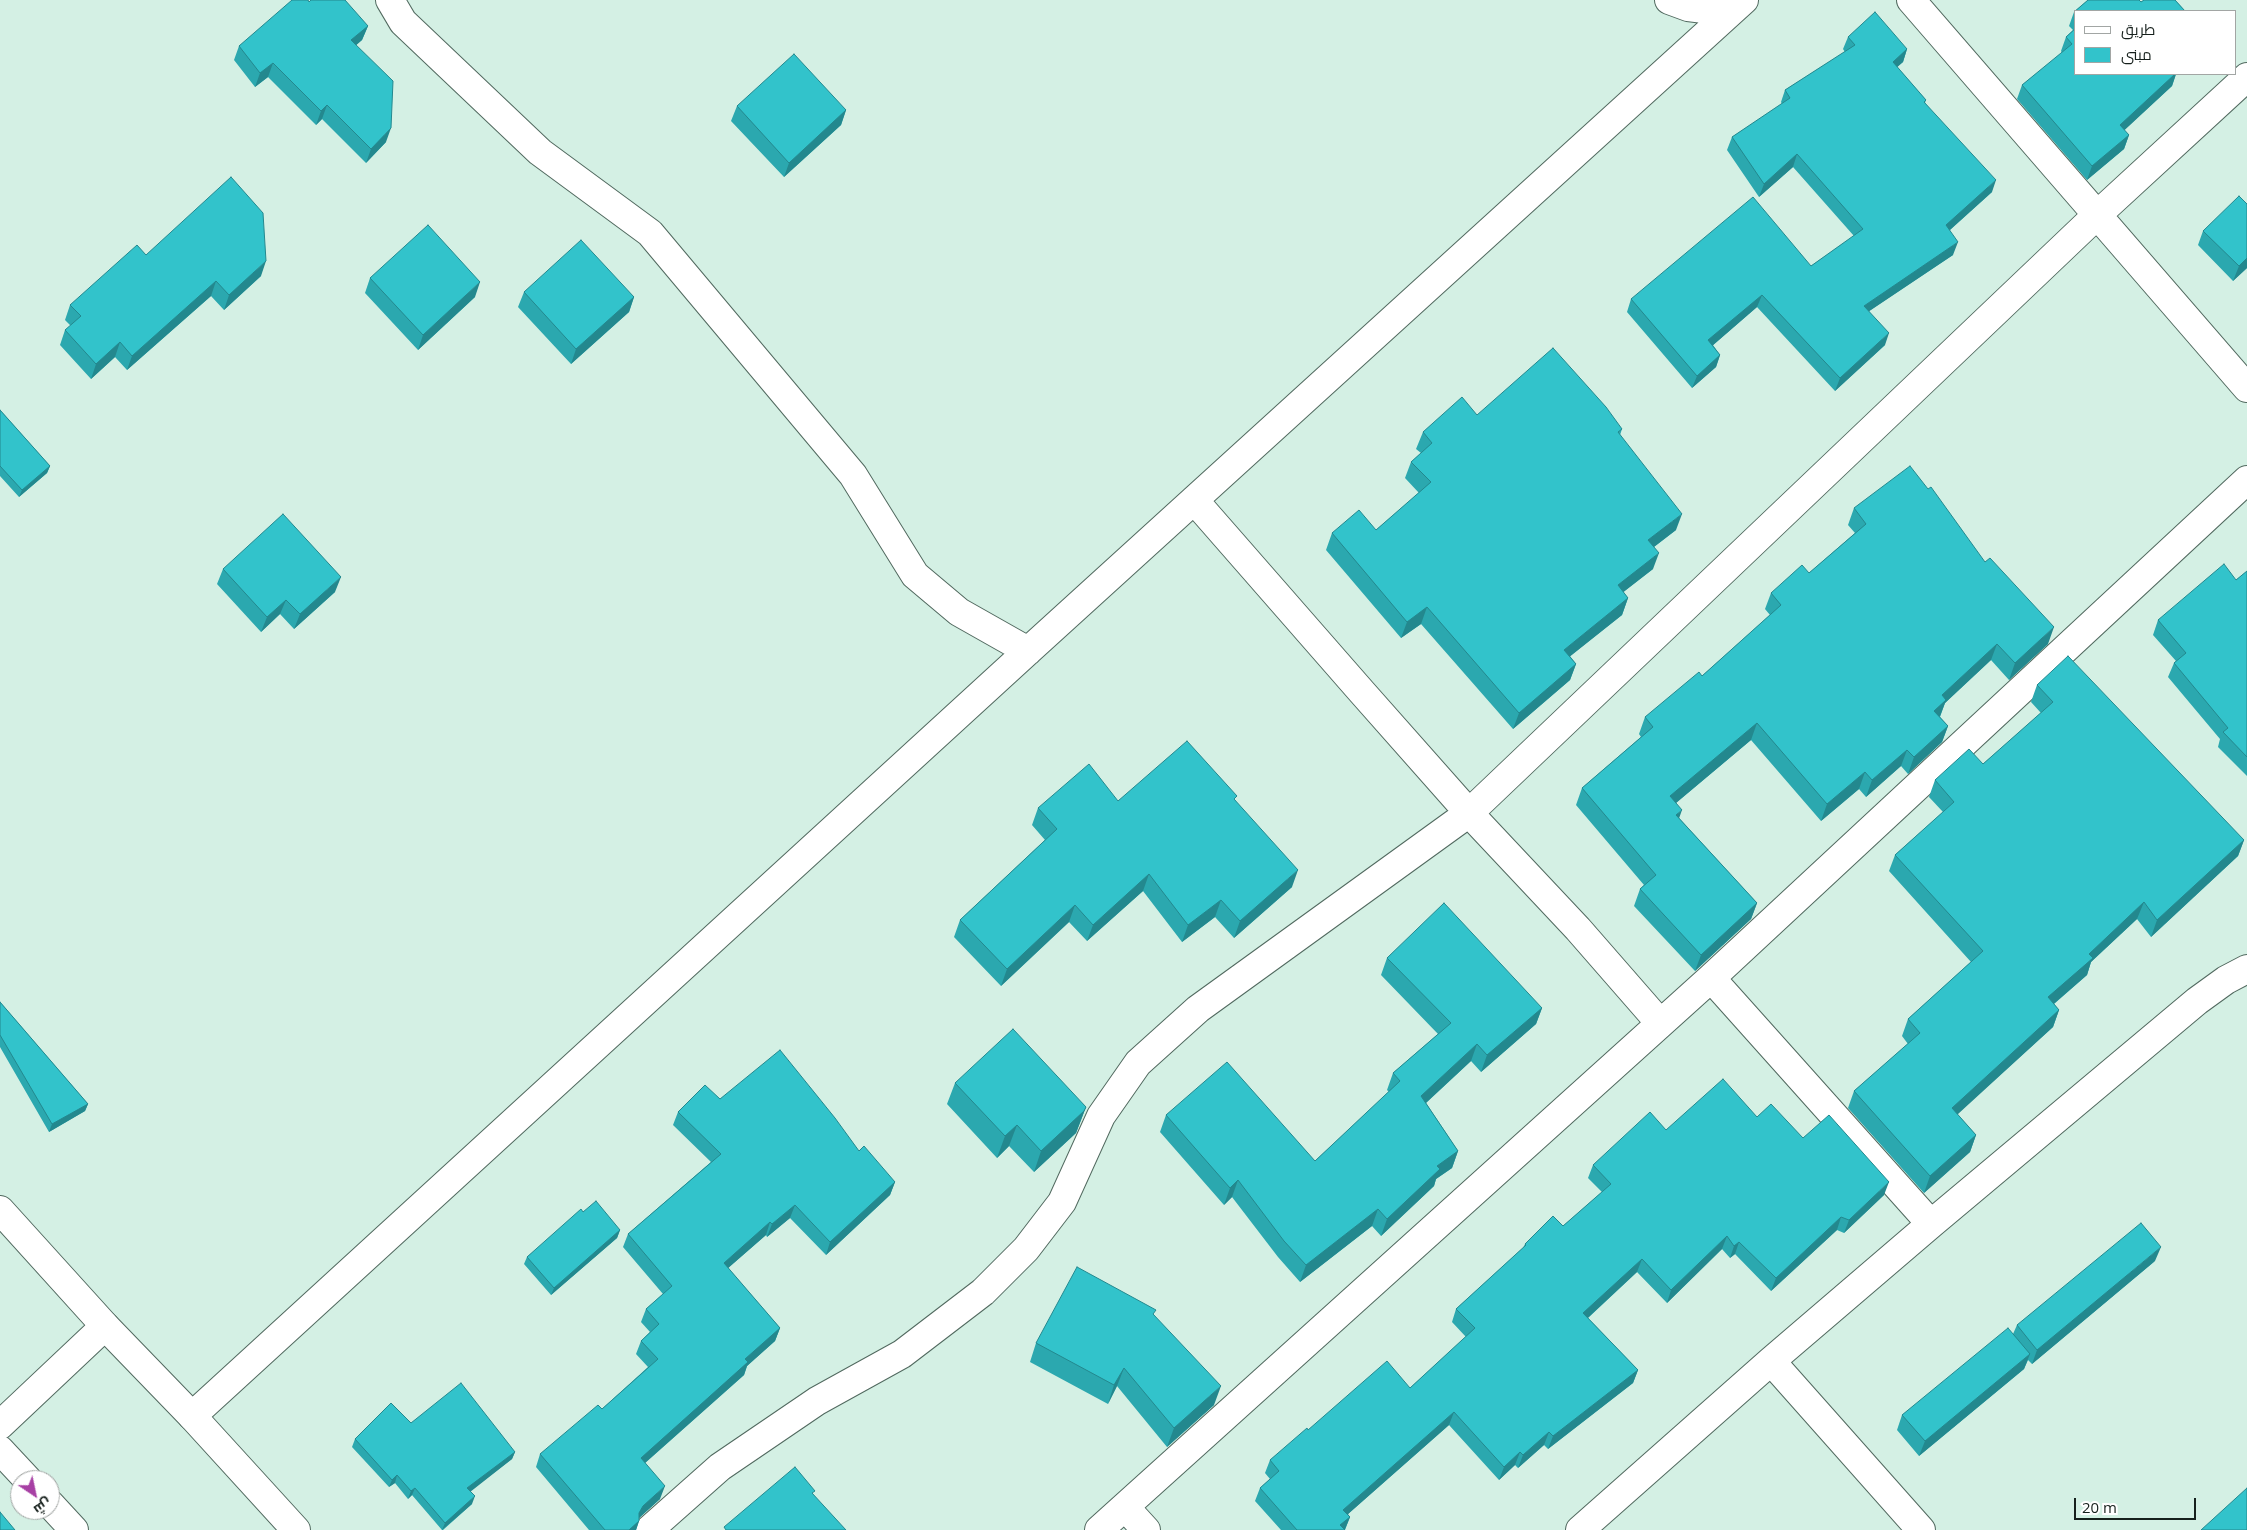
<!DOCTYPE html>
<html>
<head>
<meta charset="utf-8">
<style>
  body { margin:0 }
  #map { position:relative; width:2247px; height:1530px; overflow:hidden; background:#d4f0e4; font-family:"Open Sans",Cairo,sans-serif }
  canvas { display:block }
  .legend { position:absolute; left:2074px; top:10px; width:162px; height:65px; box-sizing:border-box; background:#fff; border:1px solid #a2a6a4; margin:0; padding:6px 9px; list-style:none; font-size:15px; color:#16201c }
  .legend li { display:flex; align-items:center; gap:10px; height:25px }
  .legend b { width:25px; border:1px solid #a2a6a4 }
  .north { position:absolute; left:10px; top:1470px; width:50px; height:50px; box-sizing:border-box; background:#fff; border:1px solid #a2a6a4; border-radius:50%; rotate:146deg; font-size:14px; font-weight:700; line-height:20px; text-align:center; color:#16201c }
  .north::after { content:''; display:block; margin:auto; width:18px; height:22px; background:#a740a4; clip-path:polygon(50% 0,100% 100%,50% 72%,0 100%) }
  .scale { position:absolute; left:2074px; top:1498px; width:122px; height:22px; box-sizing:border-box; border:2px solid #16201c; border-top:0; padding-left:6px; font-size:15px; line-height:18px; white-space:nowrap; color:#16201c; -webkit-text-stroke:4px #fff; paint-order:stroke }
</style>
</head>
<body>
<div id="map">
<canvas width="2247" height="1530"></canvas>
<ul class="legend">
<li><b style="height:6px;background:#fff"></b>طريق</li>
<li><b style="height:14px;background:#32c3cb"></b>مبنى</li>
</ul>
<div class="north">ش</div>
<div class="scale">20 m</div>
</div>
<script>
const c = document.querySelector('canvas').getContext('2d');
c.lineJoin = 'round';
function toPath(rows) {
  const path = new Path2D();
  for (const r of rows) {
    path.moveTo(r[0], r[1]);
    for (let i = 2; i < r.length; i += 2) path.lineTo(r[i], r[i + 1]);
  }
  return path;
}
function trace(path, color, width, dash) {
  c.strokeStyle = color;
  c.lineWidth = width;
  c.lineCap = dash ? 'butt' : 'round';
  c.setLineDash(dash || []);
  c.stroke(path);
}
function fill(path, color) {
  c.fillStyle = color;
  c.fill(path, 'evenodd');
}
const street = toPath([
  [390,0,403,22,540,152,650,233,853,475,915,575,959,612,1028,651],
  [1669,0,1688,7,1729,12],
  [1911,0,2247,388],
  [1194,500,1361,691,1469,813,1578,929,1660,1023],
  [1711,978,1931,1224],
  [1771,1361,1921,1530],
  [192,1416,1028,651,1744,0],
  [0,1425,105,1326],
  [0,1450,28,1480],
  [50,1504,74,1530],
  [1125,1507,1146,1530],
  [649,1530,720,1467,817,1401,902,1354,983,1292,1026,1249,1062,1202,1101,1116,1138,1063,1198,1009,1469,813,2096,216,2247,77],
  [1099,1530,1711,978,2247,480],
  [1580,1530,1771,1361,1931,1224,2197,1001,2226,980,2247,969]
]);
const secondary = toPath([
  [0,1210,105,1326,192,1416,296,1530]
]);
const wall = toPath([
  [2088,0,2139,0,2141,2,2144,0,2175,0,2185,11,2076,11,2076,74,2176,74,2172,86,2124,130,2129,135,2124,149,2087,180,2017,99,2022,85,2062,53,2061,51,2066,37,2073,30,2069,26,2074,12],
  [309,2,368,26,362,40,356,45,386,142,366,163,322,119,316,125,268,77,255,87,234,60,239,46],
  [1848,37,1907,49,1903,62,1897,67,1926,100,1925,103,1992,192,1950,230,1953,255,1869,311,1885,345,1835,391,1757,307,1713,345,1720,355,1716,367,1692,388,1627,312,1631,299,1811,266,1854,236,1793,167,1759,197,1727,150,1732,137,1782,104,1781,102,1785,90,1845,52,1843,49],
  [737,106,846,110,841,125,784,177,731,121],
  [2247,204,2247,268,2233,281,2198,245,2203,231],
  [146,255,261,276,224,310,211,296,127,370,115,357,91,379,60,345,65,330,71,326,65,320,70,305],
  [370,278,475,297,418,350,365,293],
  [524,292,634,297,629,312,571,364,518,307],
  [0,410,50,466,47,473,19,497,0,476],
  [1477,415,1622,429,1620,435,1676,530,1654,547,1653,569,1623,592,1628,598,1622,615,1570,656,1576,664,1570,680,1513,729,1421,624,1401,638,1326,550,1332,533,1376,530,1419,493,1405,478,1411,462,1421,453,1416,449,1423,432],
  [1854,508,1985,562,2048,644,2009,680,1991,660,1945,703,1940,717,1948,726,1942,742,1908,774,1901,766,1866,797,1859,789,1821,821,1751,740,1676,803,1679,818,1757,903,1751,919,1695,971,1634,906,1640,889,1644,885,1576,805,1582,788,1641,737,1639,734,1645,717,1702,676,1770,615,1765,609,1771,593,1809,573,1855,533,1848,525],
  [223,569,335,592,294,629,280,614,261,632,217,584],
  [2247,571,2247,776,2218,747,2220,739,2168,677,2174,663,2176,661,2153,635,2158,620,2236,580],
  [2037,685,2244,840,2238,856,2151,937,2137,919,2091,962,2087,975,2054,1004,2059,1010,2053,1027,1957,1114,1976,1135,1970,1152,1924,1193,1848,1108,1854,1091,1908,1044,1902,1036,1908,1019,1971,962,1889,871,1895,855,1943,812,1929,797,1935,780,1983,764,2041,713,2031,702],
  [1235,800,1292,887,1234,938,1215,917,1182,942,1143,891,1087,941,1069,922,1001,986,954,937,960,920,1045,840,1032,825,1038,808],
  [1387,958,1542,1008,1536,1024,1481,1072,1471,1061,1426,1103,1458,1151,1452,1168,1436,1179,1434,1186,1381,1236,1372,1226,1300,1282,1278,1257,1232,1197,1224,1205,1160,1132,1166,1115,1315,1161,1389,1092,1387,1090,1393,1073,1438,1034,1381,975],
  [0,1002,88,1104,85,1111,49,1132,0,1047],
  [955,1083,1086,1107,1076,1133,1034,1172,1009,1146,997,1158,947,1104],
  [720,1099,859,1151,895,1182,890,1195,826,1255,790,1218,767,1237,766,1235,728,1268,780,1328,775,1341,747,1366,744,1375,645,1463,660,1499,639,1518,639,1521,636,1530,589,1530,536,1467,540,1454,602,1409,648,1367,636,1354,641,1341,650,1332,641,1322,646,1309,663,1294,623,1247,628,1234,711,1162,673,1125,678,1112],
  [1757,1117,1803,1138,1884,1195,1844,1233,1837,1230,1771,1291,1735,1254,1730,1258,1722,1249,1667,1303,1637,1272,1588,1318,1638,1370,1633,1383,1548,1449,1544,1445,1518,1468,1515,1465,1499,1480,1449,1425,1348,1514,1350,1517,1345,1530,1281,1530,1255,1501,1260,1488,1270,1479,1265,1473,1270,1460,1308,1430,1410,1388,1466,1337,1452,1322,1456,1309,1523,1248,1525,1244,1563,1226,1602,1192,1588,1178,1593,1165,1666,1130],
  [583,1212,620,1230,617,1238,551,1295,524,1264,527,1257],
  [2155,1261,2032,1364,2028,1360,2024,1369,1919,1456,1897,1430,1902,1415,2013,1334,2017,1325],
  [1154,1315,1214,1405,1167,1447,1117,1386,1108,1404,1030,1362,1036,1343],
  [411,1423,515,1452,512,1459,470,1491,472,1504,443,1530,442,1530,412,1495,408,1499,395,1483,389,1487,352,1447,355,1439]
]);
const shadedWall = toPath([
  [368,26,362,40,346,54,351,40],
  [1907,49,1903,62,1888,75,1893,62],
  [273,63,268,77,255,87,260,73],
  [2175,74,2176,74,2172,86,2115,139,2120,125],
  [327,105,322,119,316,125,321,111],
  [846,110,841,125,784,177,789,163],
  [391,128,386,142,366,163,371,149],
  [2129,135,2124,149,2087,180,2092,166],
  [1797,154,1793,167,1759,197,1764,184],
  [1996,180,1992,192,1942,237,1946,225],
  [1958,242,1953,255,1859,318,1864,306],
  [2247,258,2247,268,2233,281,2239,266],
  [266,261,261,276,224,310,229,295],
  [216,281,211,296,127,370,132,356],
  [480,282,475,297,418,350,423,335],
  [1762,295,1757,307,1704,353,1708,340],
  [634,297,629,312,571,364,576,349],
  [1889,333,1885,345,1835,391,1840,378],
  [120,342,115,357,91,379,96,364],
  [1720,355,1716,367,1692,388,1697,376],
  [50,466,47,473,19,497,22,490],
  [1682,514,1676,530,1642,556,1648,540],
  [1659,553,1653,569,1612,601,1618,585],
  [341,577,335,592,294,629,300,614],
  [1628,598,1622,615,1558,666,1564,650],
  [286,600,280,614,261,632,267,617],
  [1427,607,1421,624,1401,638,1407,622],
  [2054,627,2048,644,2009,680,2015,663],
  [1997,644,1991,660,1945,703,1940,716,1928,727,1934,711,1942,695],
  [1576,664,1570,680,1513,729,1519,713],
  [1757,723,1751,740,1664,813,1670,796],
  [1948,726,1942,742,1908,774,1914,757],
  [1907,750,1901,766,1866,797,1872,780],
  [1865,772,1859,789,1821,821,1827,804],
  [1682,810,1676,827,1676,815],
  [2244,840,2238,856,2151,937,2157,920],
  [1298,870,1292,887,1234,938,1240,921],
  [1149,874,1143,891,1087,941,1093,925],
  [1221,900,1215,917,1182,942,1188,925],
  [2144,902,2137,919,2091,962,2087,975,2042,1014,2048,997,2089,954],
  [1757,903,1751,919,1695,971,1701,955],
  [1075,905,1069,922,1001,986,1007,969],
  [1542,1008,1536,1024,1481,1072,1487,1055],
  [2059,1010,2053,1027,1946,1125,1952,1108],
  [1477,1044,1471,1061,1415,1113,1421,1096],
  [88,1104,85,1111,49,1132,52,1124],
  [1086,1107,1076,1133,1034,1172,1041,1151],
  [1017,1125,1009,1146,997,1158,1005,1136],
  [1976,1135,1970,1152,1924,1193,1930,1176],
  [1458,1151,1452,1168,1436,1179,1434,1186,1381,1236,1387,1219,1437,1166],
  [1238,1180,1232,1197,1224,1205,1230,1188],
  [895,1182,890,1195,826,1255,830,1242],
  [1889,1182,1884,1195,1844,1233,1849,1220],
  [795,1205,790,1218,767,1237,772,1224],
  [1378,1209,1372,1226,1300,1282,1306,1265],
  [1841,1217,1837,1230,1771,1291,1776,1278],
  [770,1222,766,1235,719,1276,724,1263],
  [620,1230,617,1238,551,1295,554,1288],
  [1727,1236,1722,1249,1667,1303,1671,1290],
  [1739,1242,1735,1254,1730,1258,1734,1246],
  [2161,1247,2155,1261,2032,1364,2037,1350],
  [1642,1259,1637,1272,1579,1326,1583,1313],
  [780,1328,775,1341,747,1366,744,1375,636,1471,641,1458,745,1359],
  [2030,1354,2024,1369,1919,1456,1925,1441],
  [1124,1368,1117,1386,1108,1404,1114,1385],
  [1638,1370,1633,1383,1548,1449,1553,1436],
  [1221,1386,1214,1405,1167,1447,1174,1428],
  [1454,1412,1449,1425,1339,1522,1343,1510],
  [1549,1432,1544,1445,1518,1468,1523,1455],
  [515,1452,512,1459,465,1496,467,1488],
  [1520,1452,1515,1465,1499,1480,1504,1467],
  [397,1475,395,1483,389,1487,392,1480],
  [665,1486,660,1499,638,1519,639,1521,636,1530,629,1530,643,1506],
  [415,1488,412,1495,408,1499,411,1491],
  [475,1496,472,1504,442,1530,445,1523],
  [1350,1517,1345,1529,1344,1530,1340,1525]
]);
const building = toPath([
  [292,0,308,0,309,2,311,0,345,0,368,26,351,40,393,81,391,128,371,149,327,105,321,111,273,63,260,73,239,46,292,0],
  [2088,0,2139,0,2141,2,2144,0,2175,0,2185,11,2076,11,2076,13,2074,12,2088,0],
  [1875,12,1907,49,1893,62,1926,100,1924,102,1996,180,1946,225,1958,242,1864,306,1889,333,1840,378,1762,295,1708,340,1720,355,1697,376,1631,299,1753,197,1811,266,1863,229,1797,154,1764,184,1732,137,1790,98,1785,90,1855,45,1848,37,1875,12],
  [2076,28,2076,74,2175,74,2120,125,2129,135,2092,166,2022,85,2072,44,2066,37,2076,28],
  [794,54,846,110,789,163,737,106,794,54],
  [231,177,263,213,266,261,229,295,216,281,132,356,120,342,96,364,65,330,81,316,70,305,137,245,146,255,231,177],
  [2239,196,2247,204,2247,258,2239,266,2203,231,2239,196],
  [428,225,480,282,423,335,370,278,428,225],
  [581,240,634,297,576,349,524,292,581,240],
  [1553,348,1606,407,1622,429,1618,432,1682,514,1648,540,1659,553,1618,585,1628,598,1564,650,1576,664,1519,713,1427,607,1407,622,1332,533,1359,510,1376,530,1431,482,1411,462,1432,443,1423,432,1462,397,1477,415,1553,348],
  [0,410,50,466,22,490,0,466,0,410],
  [1910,466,1928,489,1931,487,1985,562,1990,558,2054,627,2015,663,1997,644,1942,695,1946,700,1934,711,1948,726,1914,757,1907,750,1872,780,1865,772,1827,804,1757,723,1670,796,1682,810,1676,815,1757,903,1701,955,1640,889,1656,875,1582,788,1653,727,1645,717,1699,672,1702,676,1781,605,1771,593,1802,565,1809,573,1866,524,1854,508,1910,466],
  [283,514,341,577,300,614,286,600,267,617,223,569,283,514],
  [2224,564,2236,580,2247,571,2247,757,2223,732,2228,728,2174,663,2186,653,2158,620,2224,564],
  [2068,656,2244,840,2157,920,2144,902,2089,954,2093,958,2048,997,2059,1010,1952,1108,1976,1135,1930,1176,1854,1091,1920,1033,1908,1019,1983,951,1895,855,1954,802,1935,780,1969,749,1983,764,2053,702,2037,685,2068,656],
  [1187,741,1237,796,1234,799,1298,870,1240,921,1221,900,1188,925,1149,874,1093,925,1075,905,1007,969,960,920,1057,829,1038,808,1089,764,1118,801,1187,741],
  [1444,903,1542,1008,1487,1055,1477,1044,1421,1096,1458,1151,1437,1166,1440,1169,1387,1219,1378,1209,1306,1265,1284,1241,1238,1180,1230,1188,1166,1115,1227,1062,1315,1161,1400,1081,1393,1073,1451,1023,1387,958,1444,903],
  [0,1002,88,1104,52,1124,0,1035,0,1002],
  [1013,1029,1086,1107,1084,1111,1041,1151,1017,1125,1005,1136,955,1083,1013,1029],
  [780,1050,835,1118,859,1151,864,1146,895,1182,830,1242,795,1205,772,1224,770,1222,724,1263,780,1328,745,1359,748,1362,641,1458,665,1486,643,1506,639,1513,639,1521,629,1530,605,1530,540,1454,598,1405,602,1409,658,1359,641,1341,659,1324,646,1309,672,1286,628,1234,721,1154,678,1112,705,1085,720,1099,780,1050],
  [1723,1079,1757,1117,1771,1104,1803,1138,1829,1115,1889,1182,1849,1220,1841,1217,1776,1278,1739,1242,1734,1246,1727,1236,1671,1290,1642,1259,1583,1313,1638,1370,1553,1436,1549,1432,1523,1455,1520,1452,1504,1467,1454,1412,1343,1510,1350,1517,1340,1525,1345,1530,1297,1530,1260,1488,1279,1471,1270,1460,1307,1428,1308,1430,1387,1361,1410,1388,1475,1328,1456,1309,1526,1245,1525,1244,1553,1216,1563,1226,1611,1184,1593,1165,1650,1112,1666,1130,1723,1079],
  [596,1201,620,1230,554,1288,527,1257,581,1209,583,1212,596,1201],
  [2141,1223,2161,1247,2037,1350,2017,1325,2141,1223],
  [1077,1267,1156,1310,1153,1314,1221,1386,1174,1428,1124,1368,1114,1385,1036,1343,1077,1267],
  [2008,1328,2030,1354,1925,1441,1902,1415,2008,1328],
  [461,1383,515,1452,467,1488,475,1496,445,1523,415,1488,411,1491,397,1475,392,1480,355,1439,391,1403,411,1423,461,1383],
  [795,1467,815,1491,812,1493,846,1530,726,1530,724,1527,795,1467],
  [2247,1488,2247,1530,2201,1530,2247,1488],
  [0,1512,15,1530,0,1530,0,1512]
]);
trace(street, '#51695f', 30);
trace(secondary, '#51695f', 30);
trace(street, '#fff', 28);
trace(secondary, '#fff', 28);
fill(wall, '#2ba8af');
fill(shadedWall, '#23888e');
fill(building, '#32c3cb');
trace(building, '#23888e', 1);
</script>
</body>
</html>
